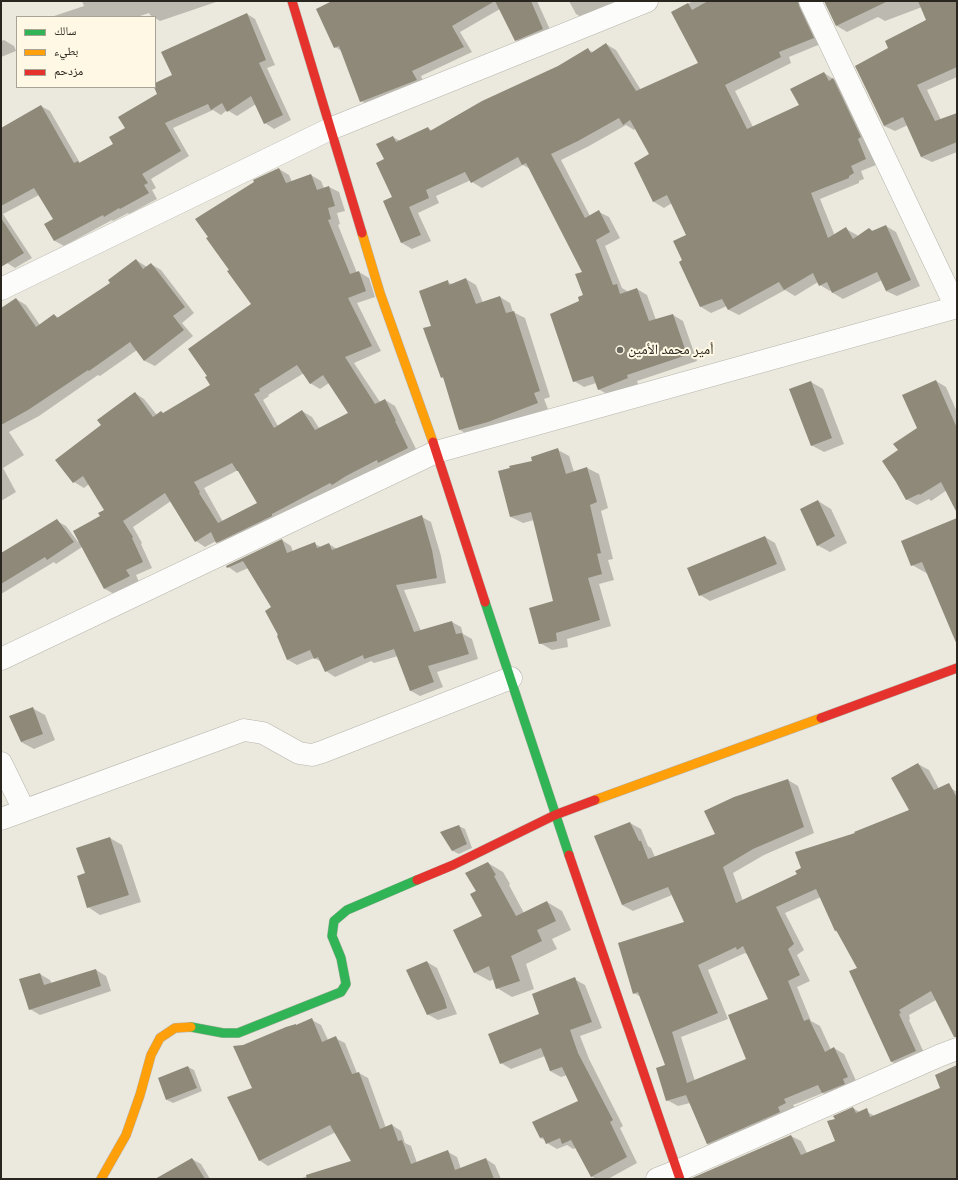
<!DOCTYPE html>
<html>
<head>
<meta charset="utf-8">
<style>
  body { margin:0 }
  #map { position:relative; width:958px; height:1180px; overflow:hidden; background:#ebe8dd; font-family:"Public Sans","Noto Naskh Arabic",sans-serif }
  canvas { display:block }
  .frame { position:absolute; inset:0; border:2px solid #28261e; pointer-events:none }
  .legend { position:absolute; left:16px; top:16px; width:140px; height:72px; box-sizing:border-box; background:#fef8e4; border:1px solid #a8a495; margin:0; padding:5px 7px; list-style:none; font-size:12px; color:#28261e }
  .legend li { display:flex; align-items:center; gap:8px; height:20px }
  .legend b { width:20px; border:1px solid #a8a495 }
</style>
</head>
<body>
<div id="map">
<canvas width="958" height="1180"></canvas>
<div class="frame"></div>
<ul class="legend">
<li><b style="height:5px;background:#30b455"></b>سالك</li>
<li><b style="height:5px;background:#ff9f0a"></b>بطيء</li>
<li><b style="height:5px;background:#e5322d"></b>مزدحم</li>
</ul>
</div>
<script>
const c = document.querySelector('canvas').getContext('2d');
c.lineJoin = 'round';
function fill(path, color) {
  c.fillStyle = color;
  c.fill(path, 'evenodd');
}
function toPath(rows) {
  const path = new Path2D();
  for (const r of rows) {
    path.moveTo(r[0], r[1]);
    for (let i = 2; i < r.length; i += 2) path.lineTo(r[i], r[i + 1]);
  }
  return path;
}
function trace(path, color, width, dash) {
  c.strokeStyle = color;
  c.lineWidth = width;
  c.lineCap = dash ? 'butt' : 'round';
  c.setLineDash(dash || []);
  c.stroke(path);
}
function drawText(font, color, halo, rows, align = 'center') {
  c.font = font + ' "Public Sans","Noto Naskh Arabic",sans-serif';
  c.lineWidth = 4;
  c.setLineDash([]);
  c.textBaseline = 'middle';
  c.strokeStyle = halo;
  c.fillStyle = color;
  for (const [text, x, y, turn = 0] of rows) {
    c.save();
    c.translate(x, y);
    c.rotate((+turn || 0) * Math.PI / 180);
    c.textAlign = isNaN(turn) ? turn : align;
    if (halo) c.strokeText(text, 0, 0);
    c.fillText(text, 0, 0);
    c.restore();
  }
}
const shadow = toPath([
  [82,1,219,1,160,21,150,15,149,13,137,17,51,17,84,6],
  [335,1,537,1,552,34,525,45,516,40,500,9,460,32,472,52,421,76,425,86,370,106,361,101,342,51,335,47],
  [569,1,625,1,586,20,576,14],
  [693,1,809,1,823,43,789,57,791,63,735,91,753,127,800,106,824,73,843,85,876,165,861,171,864,179,859,181,859,183,820,199,835,236,846,229,857,235,858,237,870,229,873,231,886,226,896,232,920,286,897,296,886,291,882,280,843,299,833,293,832,290,830,291,820,285,818,282,795,296,785,290,739,315,729,310,727,306,711,313,701,307,680,262,683,261,687,236,672,203,664,208,654,202,636,163,650,154,636,128,634,130,626,125,589,146,561,160,590,216,599,212,609,217,620,238,605,246,622,288,627,291,628,293,637,289,647,295,656,320,673,315,683,321,697,361,637,381,638,384,609,395,598,389,596,383,584,387,574,381,580,302,584,296,584,272,530,169,523,165,482,188,472,182,471,180,436,196,439,203,418,213,431,241,412,249,402,243,385,201,393,198,385,160,393,137,400,141,428,128,433,131,558,67,588,50,593,52,606,44,616,50,641,90,699,64,672,13],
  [825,1,957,1,957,77,927,90,941,120,957,114,957,152,932,162,921,157,908,125,895,131,884,126,890,48,927,20,922,7,885,21,878,17,847,32,837,26],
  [247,14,255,19,275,65,267,68,291,120,274,129,265,123,256,104,237,116,227,110,221,115,213,110,173,128,189,156,151,179,156,188,152,190,157,199,129,214,128,213,113,221,112,220,64,246,55,241,45,225,54,219,39,195,3,214,32,258,15,268,7,263,1,254,1,129,41,106,50,111,80,163,114,144,126,129,158,94,155,84,174,76],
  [4,40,14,46,16,51,1,57,1,41],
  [279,169,289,175,292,182,311,175,321,181,324,188,329,187,339,192,345,211,337,213,340,224,338,225,357,273,359,272,369,278,375,297,357,303,381,351,354,363,380,402,385,400,395,406,418,453,226,548,217,542,216,541,205,547,196,541,171,501,133,527,142,543,141,544,152,568,136,575,139,582,114,594,105,589,82,547,56,564,54,562,1,594,1,554,57,521,66,526,78,542,106,510,89,484,84,488,74,482,56,460,102,425,135,393,144,399,157,415,164,414,212,385,252,305],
  [304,373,310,383,320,389,329,383,349,413,319,428,312,417,302,411,278,426,263,400,269,396,268,395],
  [238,470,259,503,223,522,204,488],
  [136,260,147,267,151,264,161,270,194,313,182,323,193,336,155,366,145,361,137,350,100,376,98,375,39,416,9,432,24,455,3,468,16,492,1,501,1,309,16,299,26,305,40,325,54,315,59,318,112,283],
  [466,279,476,285,483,303,500,297,510,303,513,312,525,318,550,397,544,399,548,409,499,428,470,436,460,430,444,379,442,377,432,326,447,282,452,284],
  [936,381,946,387,957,412,957,506,947,490,931,501,929,499,917,505,906,499,899,451,918,428],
  [811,382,823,389,844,444,824,452,811,445],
  [558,450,569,456,574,472,587,468,599,474,608,508,601,511,613,559,608,560,614,580,599,584,611,626,567,639,568,647,552,650,540,643,554,602,534,520,523,523,511,517,499,471,533,461],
  [818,501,831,509,847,543,830,552,817,545],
  [422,517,431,522,441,556,446,583,404,590,421,631,452,622,461,627,463,634,472,639,478,659,437,672,443,687,420,696,411,691,398,656,374,663,371,661,335,677,326,671,322,662,314,658,297,665,288,660,278,636,272,608,248,568,237,573,227,566,282,540,291,546,293,552,315,544,321,547,329,544,337,549],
  [957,535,957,638,928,574,912,565],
  [765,537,775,543,786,570,710,601,700,595],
  [32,708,45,715,55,740,34,749,21,742],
  [918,764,929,770,939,789,946,785,957,792,957,1038,955,1036,936,1000,909,1015,910,1019,909,1020,926,1057,902,1068,892,1062,850,972,858,968,838,932,835,931,821,897,785,913,804,950,797,955,810,981,797,987,811,1021,820,1026,831,1050,834,1048,844,1054,857,1083,833,1099,823,1093,793,1105,796,1109,718,1150,707,1144,690,1103,678,1106,667,1100,666,1066,641,997,634,993,685,923,672,895,633,911,622,905,630,823,641,829,648,846,651,848,655,857,716,835,788,780,798,786,814,833,764,855,733,873,743,901,798,874,856,833,910,810],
  [745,953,748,955,770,999,747,1059,695,1081,681,1037,728,1019,708,970],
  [459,826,465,829,472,848,459,854,453,851,442,832],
  [110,838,122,845,141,902,100,915,88,907,86,874],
  [488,863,503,872,510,884,509,885,524,913,547,902,562,911,571,930,552,939,557,949,526,964,534,989,512,997,497,988,494,979,490,981,475,973,454,930,484,916,478,892],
  [427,962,437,968,457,1014,438,1020,427,1014],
  [96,970,106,976,111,991,40,1015,30,1009,40,974,50,980,52,984],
  [574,979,585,985,602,1028,580,1036,589,1059,623,1126,620,1128,637,1163,608,1179,596,1179,591,1176,576,1148,573,1149,567,1145,557,1149,547,1143,545,1140,540,1138,580,1101,567,1075,561,1077,550,1071,545,1056,511,1069,501,1063,541,1014],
  [312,1020,321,1025,328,1040,335,1038,345,1043,357,1073,359,1073,368,1078,386,1128,392,1125,401,1131,405,1143,411,1146,417,1163,448,1152,457,1157,461,1169,486,1159,495,1165,501,1179,299,1179,352,1161,336,1132,268,1166,259,1160,253,1089,243,1046],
  [188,1067,194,1070,202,1091,173,1103,167,1100],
  [957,1075,957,1179,701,1179,791,1136,801,1141,807,1153,836,1142,836,1119,853,1108,863,1114,867,1112,875,1116,942,1089],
  [192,1159,201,1164,210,1179,161,1179]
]);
const building = toPath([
  [332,1,531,1,543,29,515,41,495,1,452,26,464,47,412,71,417,80,360,102,339,46,334,48,316,9],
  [708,1,798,1,799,6,814,38,779,52,781,57,725,85,747,129,799,105,790,89,824,72,829,81,833,78,861,137,858,139,866,159,851,166,854,173,849,176,849,178,811,193,828,238,846,227,853,239,869,228,872,231,886,225,911,280,886,291,877,272,832,293,827,282,819,286,813,273,784,290,779,282,728,310,722,299,700,307,679,262,682,260,673,241,686,235,667,195,653,202,634,163,649,154,630,120,623,125,619,118,578,141,551,154,585,218,599,210,610,232,596,240,613,285,617,284,620,294,637,288,649,321,673,314,687,355,627,375,628,378,598,390,593,376,573,382,550,314,579,301,578,297,583,295,575,274,582,272,526,163,522,165,518,157,471,183,465,172,426,190,429,198,409,207,421,235,401,243,383,201,392,197,376,163,384,159,376,144,393,136,396,142,428,127,430,131,482,101,558,66,588,48,591,53,606,43,636,91,698,63,671,12,688,3,692,10],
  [824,1,888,1,836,26],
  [918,1,957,1,957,67,917,85,935,121,957,113,957,142,921,157,903,117,884,126,855,66,888,48,885,41,926,20],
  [247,13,266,60,259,63,283,115,264,124,251,96,227,112,222,103,211,110,208,104,165,123,181,151,142,174,148,183,144,185,149,193,120,209,119,208,104,217,103,215,54,241,44,224,53,219,34,188,1,206,1,128,41,105,74,163,78,161,79,163,113,144,109,137,125,128,118,117,157,94,154,87,155,87,155,83,172,75,161,52],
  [279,168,286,183,311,174,317,190,329,186,335,206,328,208,331,219,328,220,350,274,359,271,366,291,348,298,372,346,345,357,375,404,385,399,396,421,395,421,408,448,378,463,377,460,346,476,332,485,330,483,272,514,272,516,216,543,211,532,195,542,165,493,123,521,133,537,132,538,143,562,126,570,130,576,104,589,73,531,100,516,98,513,104,510,83,476,73,483,55,460,101,425,97,420,135,392,153,417,161,411,163,413,210,385,205,377,207,376,188,349,251,304,227,271,229,270,206,238,208,237,195,219,254,182,253,180],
  [297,365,310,384,323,375,348,413,315,430,302,410,274,428,254,394,260,391,259,389],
  [232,463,237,471,238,471,257,503,218,523,199,493,200,492,194,482],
  [1,218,24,253,1,267],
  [136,259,143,269,151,263,185,307,173,316,184,330,144,361,130,342,89,371,88,370,28,410,1,425,1,308,16,298,36,327,54,314,57,318,110,283,108,280],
  [466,278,476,304,500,296,506,313,514,311,540,391,534,393,538,403,488,422,459,430,443,377,441,378,423,328,431,326,419,291,448,280,449,285],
  [936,380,957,428,957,513,941,482,920,495,919,494,906,500,896,482,882,461,898,450,893,444,917,428,902,395],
  [811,381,832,438,811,446,789,389],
  [558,448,566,474,587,467,597,502,590,505,601,553,597,554,602,574,588,578,600,620,556,633,557,641,539,644,529,608,553,601,531,512,510,517,498,471,510,468,509,466,532,461,531,457],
  [818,500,835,536,817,546,800,509],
  [422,515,432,550,437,578,396,585,414,632,452,621,456,634,462,633,469,654,428,666,434,682,410,691,394,649,364,659,363,655,325,672,318,657,314,659,310,650,287,660,277,636,278,635,265,611,271,607,243,561,227,568,226,566,282,539,287,553,315,542,317,548,329,543,332,550],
  [957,518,957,645,922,562,911,566,901,541],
  [57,519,74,542,47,560,45,557,1,584,1,553],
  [765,536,777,564,699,596,687,568],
  [33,707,43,734,21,742,9,716],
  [918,763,934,790,949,783,957,798,957,1037,954,1037,931,991,899,1010,901,1013,899,1014,916,1051,891,1062,849,971,857,968,836,930,835,931,816,889,776,907,794,944,788,949,800,975,788,981,804,1021,809,1019,825,1052,834,1047,848,1077,843,1079,845,1084,822,1093,818,1085,784,1099,786,1103,778,1107,780,1112,707,1144,686,1095,666,1101,656,1068,665,1065,638,992,633,994,618,943,684,922,668,887,622,905,594,836,630,822,639,841,641,841,648,859,715,834,704,811,734,797,788,779,804,827,753,849,723,867,736,903,797,874,795,871,801,868,795,852,855,833,854,832,909,810,891,778],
  [743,946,768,999,728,1015,746,1059,687,1083,672,1032,718,1013,698,965,736,947,737,950],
  [459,825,467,844,452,851,440,832],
  [110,837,129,895,87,908,77,876,85,873,76,848],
  [488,862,496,875,494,876,516,916,547,901,556,921,537,930,542,941,511,956,520,981,496,989,489,966,474,973,453,930,482,916,470,894,476,891,465,873],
  [427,961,444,998,447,1008,427,1015,406,970],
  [96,969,101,986,29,1010,19,979,40,973,44,985],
  [575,977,592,1022,570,1030,578,1053,613,1120,610,1122,627,1157,591,1177,571,1140,562,1144,560,1138,546,1144,543,1137,540,1138,532,1122,578,1101,562,1067,550,1071,541,1048,500,1064,488,1034,539,1014,532,994],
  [312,1018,322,1042,336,1036,352,1074,359,1072,380,1129,392,1124,398,1141,402,1140,411,1164,448,1150,455,1170,486,1158,494,1179,307,1179,306,1175,351,1161,330,1125,259,1161,227,1097,252,1088,233,1046,243,1045,286,1027,296,1024,296,1025],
  [957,1065,957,1179,692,1179,692,1178,791,1135,801,1155,835,1141,827,1121,835,1119,833,1116,853,1107,856,1113,867,1108,870,1117,940,1088,935,1075],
  [188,1066,197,1088,166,1100,158,1078],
  [192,1158,205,1179,155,1179]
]);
const street = toPath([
  [810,1,956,307],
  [1,289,330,129,647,1],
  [1,659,436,452,957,307],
  [1,763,24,810],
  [1,819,244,730,263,733,299,753,312,755,322,752,511,678],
  [657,1179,677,1171,941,1055,957,1049]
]);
const fast = toPath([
  [485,602,569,855],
  [191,1027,223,1033,238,1033,341,992,346,984,341,958,332,936,334,921,347,910,417,880]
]);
const slow = toPath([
  [362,233,380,293,433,442],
  [595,800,821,718],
  [101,1179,126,1135,140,1095,151,1055,160,1038,175,1028,191,1027]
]);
const jam = toPath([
  [292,1,362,233],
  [433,442,485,602],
  [821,718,957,668],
  [569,855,680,1179],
  [417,880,453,865,555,815,595,800]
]);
const markers = [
  [620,350,4,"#6c6a61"]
];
const poiNames = [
  ["أمير محمد الأمين",628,350]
];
fill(shadow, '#0003');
fill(building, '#8e8978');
trace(street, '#b7b4ac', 23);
trace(fast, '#b7b4ac', 10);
trace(slow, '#b7b4ac', 10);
trace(jam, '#b7b4ac', 10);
trace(street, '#fcfcfa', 22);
trace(fast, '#30b455', 9);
trace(slow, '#ff9f0a', 9);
trace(jam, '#e5322d', 9);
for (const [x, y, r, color] of markers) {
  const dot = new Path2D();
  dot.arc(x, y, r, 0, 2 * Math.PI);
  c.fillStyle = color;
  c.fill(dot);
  trace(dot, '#fef8e4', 1.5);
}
drawText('14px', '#28261e', '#fef8e4', poiNames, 'left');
</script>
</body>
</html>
